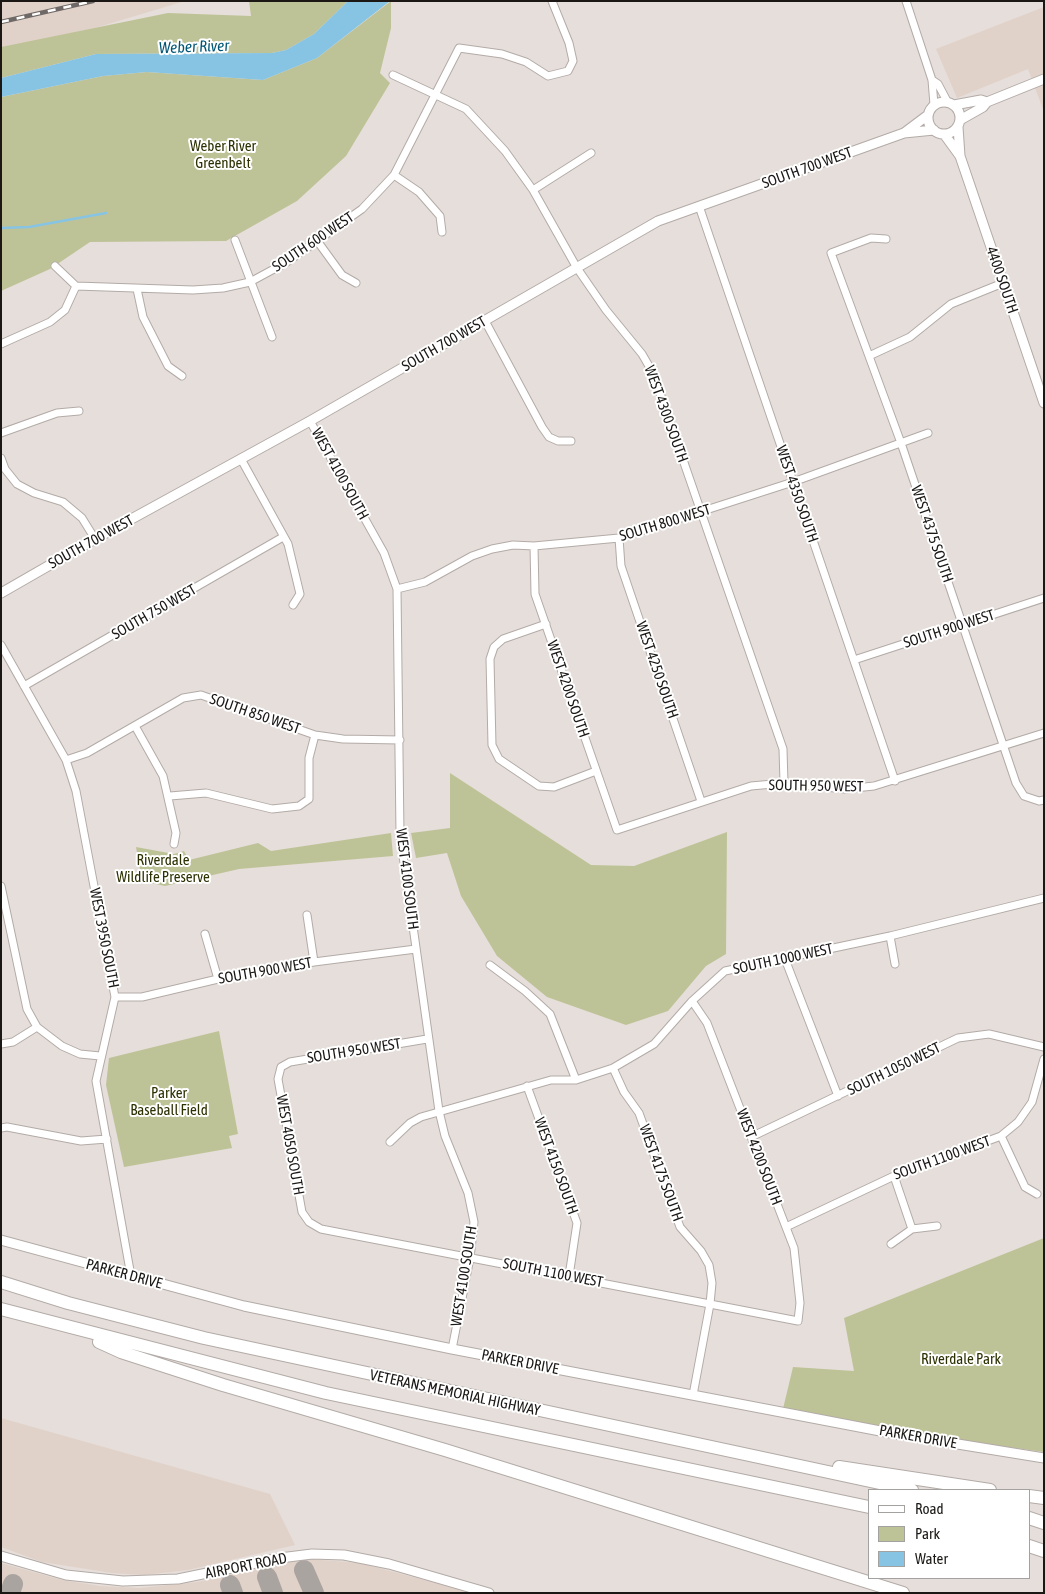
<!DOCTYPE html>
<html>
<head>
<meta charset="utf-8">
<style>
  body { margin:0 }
  #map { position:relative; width:1045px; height:1594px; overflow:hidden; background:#e6deda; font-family:"Asap Condensed",sans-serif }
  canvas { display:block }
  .frame { position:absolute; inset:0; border:2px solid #1a1715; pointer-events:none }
  .legend { position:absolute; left:868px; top:1489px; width:162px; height:90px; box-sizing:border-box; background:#fff; border:1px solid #a3a2a1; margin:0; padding:6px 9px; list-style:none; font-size:15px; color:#1a1715 }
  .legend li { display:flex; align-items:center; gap:10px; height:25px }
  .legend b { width:25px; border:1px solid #a3a2a1 }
</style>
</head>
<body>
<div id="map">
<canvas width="1045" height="1594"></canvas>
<div class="frame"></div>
<ul class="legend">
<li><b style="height:6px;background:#fff"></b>Road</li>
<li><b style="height:14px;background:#bec397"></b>Park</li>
<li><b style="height:14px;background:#87c4e4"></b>Water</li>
</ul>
</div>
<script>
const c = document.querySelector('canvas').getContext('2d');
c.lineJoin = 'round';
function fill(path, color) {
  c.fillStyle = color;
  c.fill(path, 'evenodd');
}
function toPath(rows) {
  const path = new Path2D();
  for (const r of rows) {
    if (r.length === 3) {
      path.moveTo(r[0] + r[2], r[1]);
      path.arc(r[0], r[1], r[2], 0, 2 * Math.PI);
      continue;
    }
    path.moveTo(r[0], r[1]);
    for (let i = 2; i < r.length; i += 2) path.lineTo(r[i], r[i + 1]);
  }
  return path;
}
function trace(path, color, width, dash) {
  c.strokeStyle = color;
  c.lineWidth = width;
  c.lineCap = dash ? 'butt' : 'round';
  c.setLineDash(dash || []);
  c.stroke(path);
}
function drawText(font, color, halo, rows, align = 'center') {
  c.font = font + ' "Asap Condensed",sans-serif';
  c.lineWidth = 4;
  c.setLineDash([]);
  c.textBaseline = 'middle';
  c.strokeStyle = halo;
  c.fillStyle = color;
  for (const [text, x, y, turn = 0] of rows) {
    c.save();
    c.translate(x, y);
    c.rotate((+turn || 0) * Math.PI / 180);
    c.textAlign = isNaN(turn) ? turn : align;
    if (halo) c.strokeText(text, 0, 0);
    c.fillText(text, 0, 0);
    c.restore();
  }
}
const built = toPath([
  [1,1,185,1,95,28,1,49],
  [1044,7,1044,112,1028,69,957,98,936,49],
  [1,1418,270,1494,295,1545,188,1570,144,1575,112,1573,42,1562,1,1547],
  [309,1559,360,1563,473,1593,1,1593,1,1563,62,1580,100,1586,140,1588,197,1582,275,1564]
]);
const green = toPath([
  [249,1,348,1,314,34,286,50,272,53,96,54,1,78,1,47,168,13,251,16],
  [391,1,391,28,380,73,390,83,346,156,297,201,226,241,90,242,50,269,1,291,1,97,103,76,147,72,263,80,317,58],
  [450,773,591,865,634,866,727,832,726,954,706,966,668,1011,626,1025,547,997,497,956,461,896,447,853,416,858,411,833,450,828],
  [391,833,393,856,239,869,165,886,142,881,136,847,174,854,184,851,189,860,258,843,271,851],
  [219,1031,238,1134,229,1136,232,1148,124,1167,106,1085,109,1058],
  [1044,1238,1044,1452,862,1427,782,1413,793,1367,854,1371,844,1318]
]);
const water = toPath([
  [348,1,390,1,317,58,263,80,147,72,103,76,1,97,1,78,96,54,272,53,286,50,314,34]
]);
const stream = toPath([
  [1,228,29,227,106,213]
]);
const taxiway = toPath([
  [304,1570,314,1593],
  [267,1577,273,1593],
  [230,1585,233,1593],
  [10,1593,13,1584]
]);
const minor = toPath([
  [906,1,932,80,934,105],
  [393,75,466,109,505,151,533,190,577,268,606,310,642,354,653,373,783,749,784,783],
  [932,80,938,84,947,101],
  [394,175,419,192,440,216,442,232],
  [533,190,591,153],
  [699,206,895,781],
  [886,239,871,238,831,253,901,443,1016,783,1024,796,1039,801,1044,800],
  [235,240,272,337],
  [318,242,342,275,356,283],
  [55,266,76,286,193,290,223,288,250,282,287,262,362,209,394,175,459,48,502,54,526,62,548,76,568,71,573,61,569,43,552,1],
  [137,289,143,317,168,366,182,376],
  [485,321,542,427,549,437,558,441,571,441],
  [1,344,50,322,65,310,76,286],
  [869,356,910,337,951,304,1003,283],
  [310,421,384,553,397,589,400,834,439,1111,445,1136,468,1193,474,1222,470,1258,452,1349],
  [1,433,57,413,79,411],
  [1,458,5,469,17,484,34,493,63,502,82,518,95,539],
  [241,459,288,544,300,594,293,605],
  [619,538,621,566,701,801],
  [534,546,535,594,617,830,751,786,784,783,845,789,874,786,1044,733],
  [397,589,425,582,472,556,492,549,513,545,534,546,619,538,793,482,928,433],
  [546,624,503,639,494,647,490,659,492,745,499,759,539,786,554,787,596,771],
  [1,645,66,760,76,791,115,997,96,1081,131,1276],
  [854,660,1044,598],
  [24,686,283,537],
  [135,726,163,776,176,833,174,844],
  [66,760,87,753,183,698,201,695,315,735,343,739,400,740],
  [170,796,206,793,272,809,299,806,309,799,309,758,315,735],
  [1,886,27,1009,37,1027],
  [307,915,314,962],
  [205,934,218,979],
  [890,936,895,964],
  [785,959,838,1096],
  [490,965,525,991,550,1014,576,1080],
  [115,997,142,997,218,979,314,962,416,949],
  [427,1039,290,1062,281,1067,278,1079,302,1212,309,1222,321,1229,798,1321,800,1303,794,1248,707,1023,692,1001],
  [1,1044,13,1042,37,1027,62,1046,80,1054,100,1056],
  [613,1068,624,1092,639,1113,680,1227,701,1251,709,1265,712,1283,710,1304,693,1395],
  [527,1086,577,1223,569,1276],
  [1,1128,7,1127,81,1141,107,1139],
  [1001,1136,1025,1187,1037,1194],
  [751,1137,958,1038,989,1034,1044,1047],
  [390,1142,410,1123,421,1117,551,1080,576,1080,613,1068,654,1044,692,1001,725,971,890,936,1044,898],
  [894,1176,912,1229],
  [786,1227,894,1176,1001,1136,1018,1122,1032,1102,1044,1059],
  [891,1244,912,1229,937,1226]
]);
const tertiary = toPath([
  [944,118,16],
  [954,105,981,100,987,102],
  [960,120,983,107,987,102,1044,79],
  [958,127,960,156,1044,403],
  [904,133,928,115],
  [944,134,960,156],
  [1,593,95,539,310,421,658,221,904,133,934,130],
  [1,1240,244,1306,452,1349,896,1434,1044,1458],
  [1,1556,66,1575,123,1581,178,1579,280,1558,312,1554,344,1555,389,1564,489,1593]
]);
const motorway = toPath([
  [1,1282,68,1303,204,1338,912,1490],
  [1,1309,326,1393,869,1507],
  [99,1342,121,1352,223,1385,445,1450,903,1593],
  [839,1467,990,1490],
  [1029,1496,1044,1498],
  [1029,1518,1044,1523],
  [1029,1546,1044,1551]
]);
const rail = toPath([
  [1,22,93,1]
]);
const parkNames = [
  ["Weber River",223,146],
  ["Greenbelt",223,163],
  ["Riverdale",163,860],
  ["Wildlife Preserve",163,877],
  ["Parker",169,1093],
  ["Baseball Field",169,1110],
  ["Riverdale Park",961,1359]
];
const streetNames = [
  ["SOUTH 700 WEST",807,168,-20],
  ["SOUTH 600 WEST",313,242,-34],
  ["4400 SOUTH",1002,280,71],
  ["SOUTH 700 WEST",444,344,-30],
  ["WEST 4300 SOUTH",666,414,70],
  ["WEST 4100 SOUTH",340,474,61],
  ["WEST 4350 SOUTH",797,494,71],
  ["SOUTH 800 WEST",665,523,-17],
  ["WEST 4375 SOUTH",932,534,71],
  ["SOUTH 700 WEST",91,542,-29],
  ["SOUTH 750 WEST",154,612,-30],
  ["SOUTH 900 WEST",949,629,-18],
  ["WEST 4250 SOUTH",657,670,71],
  ["WEST 4200 SOUTH",568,689,71],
  ["SOUTH 850 WEST",255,714,19],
  ["SOUTH 950 WEST",816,786,1],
  ["WEST 4100 SOUTH",407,879,83],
  ["WEST 3950 SOUTH",104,938,79],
  ["SOUTH 1000 WEST",783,959,-12],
  ["SOUTH 900 WEST",265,971,-10],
  ["SOUTH 950 WEST",354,1051,-9],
  ["SOUTH 1050 WEST",894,1069,-26],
  ["WEST 4050 SOUTH",290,1145,80],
  ["WEST 4200 SOUTH",759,1157,69],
  ["SOUTH 1100 WEST",942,1158,-20],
  ["WEST 4150 SOUTH",556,1166,70],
  ["WEST 4175 SOUTH",661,1173,70],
  ["SOUTH 1100 WEST",553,1273,11],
  ["PARKER DRIVE",124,1274,15],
  ["WEST 4100 SOUTH",464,1276,-81],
  ["PARKER DRIVE",520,1362,11],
  ["VETERANS MEMORIAL HIGHWAY",455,1393,12],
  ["PARKER DRIVE",918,1437,10],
  ["AIRPORT ROAD",246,1566,-11]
];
const waterNames = [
  ["Weber River",194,47,-2]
];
fill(built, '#e1d2c9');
fill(green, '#bec397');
fill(water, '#87c4e4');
trace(stream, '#87c4e4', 2.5);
trace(taxiway, '#aaa4a0', 20);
trace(minor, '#b3aba7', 9);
trace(tertiary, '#b3aba7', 11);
trace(motorway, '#b3aba7', 14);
trace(minor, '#fff', 7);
trace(tertiary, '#fff', 9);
trace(motorway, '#fff', 12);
trace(rail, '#6e6966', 4.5);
trace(rail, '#fff', 2.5, [8]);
drawText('15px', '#2d3001', '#fff', parkNames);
drawText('15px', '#1a1715', '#fff', streetNames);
drawText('italic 16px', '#015675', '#fff', waterNames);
</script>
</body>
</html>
